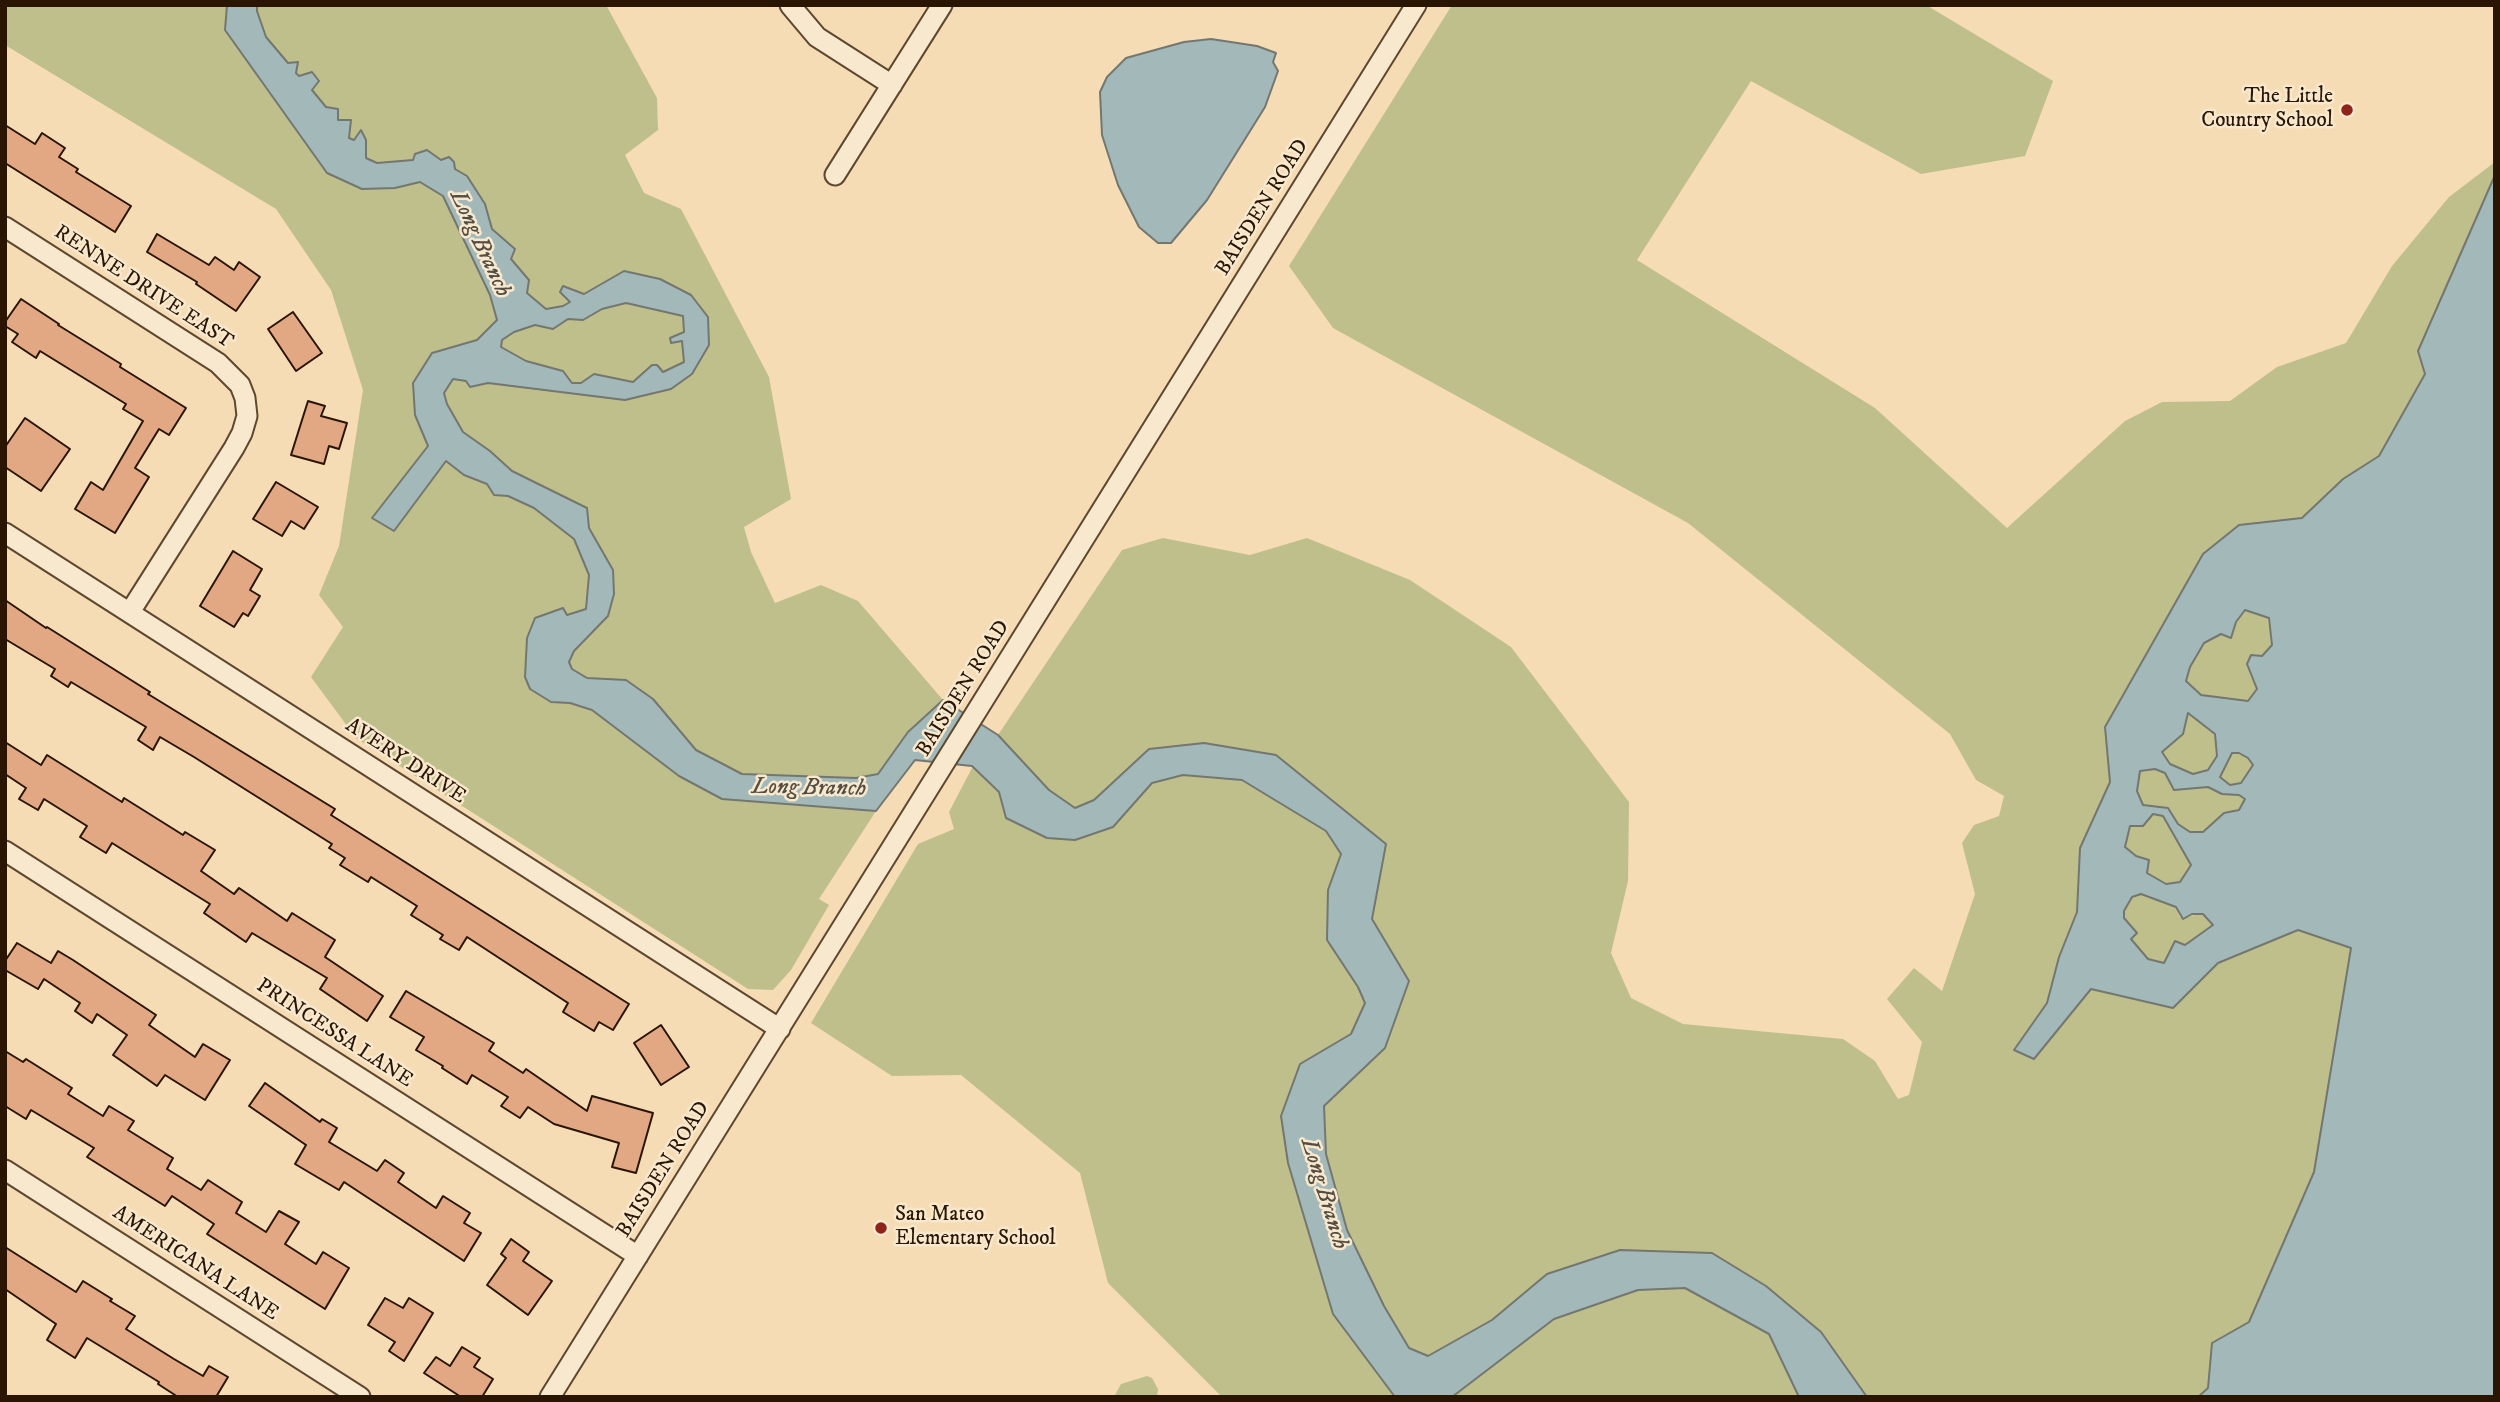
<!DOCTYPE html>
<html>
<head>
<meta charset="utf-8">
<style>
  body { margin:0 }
  #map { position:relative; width:2500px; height:1402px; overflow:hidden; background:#f5dcb4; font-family:"IM FELL DW Pica",serif }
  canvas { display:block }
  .frame { position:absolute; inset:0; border:7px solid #2a1502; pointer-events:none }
</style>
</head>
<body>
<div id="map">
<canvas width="2500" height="1402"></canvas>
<div class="frame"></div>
</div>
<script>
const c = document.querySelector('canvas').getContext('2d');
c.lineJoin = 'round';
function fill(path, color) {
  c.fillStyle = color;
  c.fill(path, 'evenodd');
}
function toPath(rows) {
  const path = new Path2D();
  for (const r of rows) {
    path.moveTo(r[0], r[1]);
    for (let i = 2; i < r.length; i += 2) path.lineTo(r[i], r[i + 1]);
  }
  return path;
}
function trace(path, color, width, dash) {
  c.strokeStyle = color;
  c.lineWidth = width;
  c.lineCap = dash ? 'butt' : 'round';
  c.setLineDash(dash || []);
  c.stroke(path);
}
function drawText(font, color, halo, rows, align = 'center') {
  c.font = font + ' "IM FELL DW Pica",serif';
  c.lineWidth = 5;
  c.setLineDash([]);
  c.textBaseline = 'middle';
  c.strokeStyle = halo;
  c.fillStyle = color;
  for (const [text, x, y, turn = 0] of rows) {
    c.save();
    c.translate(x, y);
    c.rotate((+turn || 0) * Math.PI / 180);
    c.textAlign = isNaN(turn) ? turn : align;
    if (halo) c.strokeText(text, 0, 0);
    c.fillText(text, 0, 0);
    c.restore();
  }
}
const green = toPath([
  [5,5,227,5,225,30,395,188,420,182,443,196,490,295,497,319,477,340,432,353,413,383,415,415,428,446,445,461,464,475,487,484,494,495,508,495,534,508,574,539,589,575,586,610,567,615,535,618,527,638,525,677,551,702,570,703,592,710,679,776,722,799,876,811,819,899,829,905,791,970,773,990,748,989,356,738,311,677,343,627,319,595,339,546,363,390,331,290,276,209,5,45],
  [257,5,606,5,657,98,658,130,625,155,644,193,681,209,769,377,791,499,744,527,751,552,775,603,821,585,858,601,943,700,908,732,878,774,857,778,742,774,696,750,653,699,626,680,586,678,572,669,569,662,574,651,608,616,613,570,589,528,587,508,512,471,490,451,463,432,447,404,444,393,453,379,467,381,470,387,488,383,625,400,671,389,692,374,709,345,708,317,624,271,563,306,546,309,527,293,529,280,511,259,515,248,492,229,485,204,467,176,441,160,415,154,413,160,377,163,366,158,366,140,361,131,354,140,349,138,337,120,312,90,319,81,312,72,300,76,266,37,257,11],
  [1452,5,1926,5,2053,81,2025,156,1921,174,1751,81,1637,260,1875,408,2007,528,2125,421,2162,402,2230,401,2277,367,2346,343,2392,266,2449,197,2495,162,2495,175,2425,374,2379,457,2343,479,2302,519,2239,525,2105,727,2110,782,2080,848,2077,912,2059,957,2047,1003,2014,1049,2035,1059,2091,989,2173,1008,2218,963,2299,930,2351,948,2314,1172,2249,1322,2212,1343,2208,1388,2198,1397,1867,1397,1821,1332,1711,1253,1620,1250,1547,1274,1492,1320,1427,1356,1409,1348,1384,1306,1347,1230,1326,1154,1324,1106,1385,1048,1409,981,1372,919,1386,844,1276,755,1149,749,1094,800,1075,808,1049,790,998,735,1122,550,1163,538,1250,555,1307,538,1410,580,1511,647,1629,802,1628,881,1611,953,1631,998,1683,1024,1843,1039,1875,1061,1898,1099,1909,1095,1922,1042,1887,999,1914,968,1942,991,1975,894,1962,843,1974,825,1999,816,2004,796,1976,780,1950,734,1688,523,1333,328,1289,266],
  [626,303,684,316,682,341,684,362,662,372,652,365,633,382,594,374,581,383,572,383,563,371,526,361,501,347,502,340,514,332,535,325,553,329,568,319,583,320,602,309],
  [2245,610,2268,618,2272,645,2262,656,2252,655,2248,664,2257,688,2248,701,2201,695,2186,681,2190,667,2203,643,2221,634,2231,638,2236,622],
  [2188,712,2215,734,2217,756,2208,770,2193,774,2170,764,2162,752,2183,734],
  [2232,753,2239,753,2249,758,2253,765,2241,783,2230,785,2220,777],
  [973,766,999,792,1006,818,1113,827,1152,783,1183,775,1242,780,1326,831,1341,854,1328,890,1365,1003,1351,1034,1300,1064,1281,1116,1288,1163,1333,1314,1395,1397,1222,1397,1108,1283,1080,1173,961,1075,892,1076,811,1023,918,844,954,829,949,812],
  [2155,769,2165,773,2174,790,2208,787,2222,793,2239,795,2245,799,2239,810,2224,813,2203,832,2190,832,2178,824,2168,808,2143,805,2137,791,2140,771],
  [2153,814,2163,816,2191,865,2180,882,2166,884,2147,872,2149,860,2136,856,2125,847,2130,825],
  [2141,894,2176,907,2180,917,2203,914,2214,924,2164,963,2148,959,2131,939,2137,933,2124,918,2124,911,2132,896],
  [1686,1288,1769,1334,1799,1397,1452,1397,1554,1319,1638,1290],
  [1147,1376,1152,1378,1158,1389,1157,1397,1114,1397,1121,1384]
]);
const water = toPath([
  [227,5,257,5,257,11,266,37,288,63,298,62,296,73,299,76,312,72,319,81,312,90,326,107,338,109,338,120,351,120,349,138,354,140,361,130,366,140,366,158,377,163,413,160,415,154,427,150,441,160,449,157,454,162,455,169,467,176,485,204,492,229,515,249,511,259,529,280,527,293,546,309,563,306,570,302,560,292,563,286,584,294,624,271,660,279,691,295,708,317,709,345,692,374,671,389,625,400,488,383,470,387,466,381,453,379,444,393,447,404,463,432,490,451,512,471,587,508,589,528,613,570,614,594,608,616,574,651,569,662,572,669,587,678,626,680,653,699,696,750,742,774,856,778,878,774,908,732,943,700,998,735,1049,790,1075,808,1094,800,1149,749,1204,743,1276,755,1386,844,1372,919,1409,981,1385,1048,1324,1106,1326,1154,1347,1230,1384,1306,1409,1348,1428,1356,1492,1320,1547,1274,1620,1250,1712,1253,1766,1286,1821,1332,1867,1397,1799,1397,1769,1334,1685,1288,1638,1290,1554,1319,1452,1397,1395,1397,1333,1314,1288,1163,1281,1116,1300,1064,1351,1034,1365,1003,1358,987,1327,940,1328,890,1341,854,1326,831,1242,780,1183,775,1152,783,1113,827,1075,840,1047,838,1006,818,999,792,972,766,915,760,876,811,722,799,679,776,592,710,570,703,551,702,530,689,525,677,527,638,535,618,563,608,567,615,586,609,589,575,574,539,534,508,508,496,494,495,487,484,464,475,446,461,394,531,372,518,428,446,415,415,413,383,432,353,477,340,497,320,490,295,443,196,420,182,395,188,362,189,327,173,225,30,227,5],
  [626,303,683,316,684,332,670,338,671,343,682,341,684,362,663,372,657,365,652,365,633,382,594,374,581,383,572,383,563,371,526,361,501,347,502,340,514,332,535,325,553,329,568,319,583,320,602,309,626,303],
  [1211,39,1257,46,1276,53,1273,62,1278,71,1265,107,1207,200,1171,243,1158,243,1139,227,1118,185,1102,135,1100,92,1107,77,1126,58,1184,42,1211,39],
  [2495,175,2495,1397,2198,1397,2208,1388,2212,1343,2249,1322,2314,1172,2351,948,2298,930,2218,963,2173,1008,2091,989,2034,1059,2014,1050,2047,1003,2059,957,2077,912,2080,848,2110,782,2105,727,2203,554,2239,525,2302,518,2343,479,2379,456,2425,374,2418,351,2495,175],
  [2245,610,2269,618,2272,645,2262,656,2251,655,2247,664,2257,689,2248,701,2201,695,2186,681,2190,667,2204,643,2221,634,2231,638,2236,622,2245,610],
  [2188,713,2215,734,2217,756,2208,770,2193,774,2170,764,2162,752,2183,734,2188,713],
  [2232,753,2239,753,2248,758,2253,765,2241,783,2230,785,2220,777,2232,753],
  [2155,769,2165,773,2174,790,2208,787,2222,794,2239,795,2245,799,2239,810,2224,813,2203,832,2190,832,2178,824,2168,808,2143,805,2137,791,2140,771,2155,769],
  [2153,814,2163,816,2191,865,2180,882,2166,884,2147,873,2149,860,2136,856,2125,847,2130,826,2143,826,2153,814],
  [2141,894,2176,907,2183,919,2192,914,2203,914,2213,925,2185,945,2175,941,2164,963,2148,959,2131,939,2137,933,2124,918,2124,911,2132,897,2141,894]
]);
const building = toPath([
  [5,125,35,144,42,133,65,148,59,157,78,169,76,172,131,206,115,232,5,163,5,125],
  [157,234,209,265,215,257,234,270,239,262,260,277,236,311,196,284,197,282,147,252,157,234],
  [21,299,59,324,58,325,121,364,120,367,186,408,169,435,159,429,135,468,149,477,115,533,75,509,91,482,103,490,143,421,123,409,126,404,40,351,36,358,12,342,18,334,5,326,5,322,21,299],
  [293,312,322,353,296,371,268,329,293,312],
  [308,401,325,406,321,416,347,423,339,449,329,446,324,464,291,455,308,401],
  [25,418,70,449,41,491,5,467,5,447,25,418],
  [276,482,318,507,304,529,291,521,282,536,253,519,276,482],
  [233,551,262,569,250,590,260,596,248,616,243,613,234,627,200,606,233,551],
  [5,600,46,628,47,627,150,692,148,694,335,809,331,815,629,1004,613,1030,599,1022,594,1031,563,1012,568,1003,467,937,459,950,440,939,443,935,411,915,417,906,371,877,368,882,340,865,345,858,329,848,332,844,194,757,160,737,153,750,138,740,146,727,71,682,68,687,51,676,55,669,5,639,5,600],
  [5,742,41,765,47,755,122,802,124,798,183,835,185,832,215,850,201,871,234,894,239,888,287,921,292,913,335,940,325,957,383,996,367,1021,320,989,327,978,252,933,246,942,204,913,210,904,112,843,106,853,80,837,87,826,44,799,38,810,19,799,26,788,5,774,5,742],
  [17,943,51,963,58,951,73,960,156,1015,149,1025,195,1057,203,1044,230,1060,205,1100,165,1075,157,1086,113,1055,127,1035,97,1014,92,1023,75,1011,80,1003,44,979,38,989,5,970,5,961,17,943],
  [406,991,494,1043,489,1051,523,1073,526,1069,587,1111,592,1096,653,1113,636,1173,612,1167,619,1143,554,1124,528,1107,520,1118,501,1106,508,1097,472,1075,467,1084,442,1068,443,1066,416,1050,424,1037,390,1017,406,991],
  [661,1025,689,1067,661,1085,634,1043,661,1025],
  [5,1051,23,1062,26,1059,72,1088,68,1094,103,1116,109,1106,134,1121,128,1130,173,1158,167,1169,201,1190,208,1180,242,1202,236,1213,266,1232,279,1211,299,1222,285,1244,316,1264,323,1252,349,1268,325,1309,207,1234,214,1224,172,1196,165,1206,87,1157,94,1148,31,1110,26,1119,5,1106,5,1051],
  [265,1083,320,1122,322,1119,337,1128,329,1142,377,1171,385,1160,404,1173,398,1182,436,1208,443,1196,470,1213,464,1223,481,1233,464,1261,344,1182,339,1190,295,1164,306,1145,249,1106,265,1083],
  [511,1239,529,1252,523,1261,552,1281,528,1315,487,1285,506,1258,501,1254,511,1239],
  [5,1247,76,1292,83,1281,112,1299,110,1301,135,1316,126,1329,174,1359,203,1376,209,1366,228,1377,216,1397,178,1397,158,1384,159,1382,87,1338,75,1358,47,1340,56,1324,5,1289,5,1247],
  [385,1298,403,1308,409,1298,433,1313,404,1361,389,1351,395,1342,368,1325,385,1298],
  [462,1347,480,1358,474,1367,493,1379,482,1397,461,1397,424,1373,436,1357,450,1366,462,1347]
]);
const street = toPath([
  [790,5,817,37,892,85],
  [835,175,942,5],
  [5,227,218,363,240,385,245,398,247,416,242,433,234,448,130,612],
  [5,533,780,1029],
  [5,851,638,1256],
  [5,1170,360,1397],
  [550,1397,1416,5]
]);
const markers = [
  [2347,110,7,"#8f2418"],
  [881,1228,7,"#8f2418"]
];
const poiNames = [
  ["The Little",2333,98],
  ["Country School",2333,122],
  ["San Mateo",895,1216,"left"],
  ["Elementary School",895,1240,"left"]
];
const streetNames = [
  ["BAISDEN ROAD",1263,208,-58],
  ["RENNE DRIVE EAST",143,288,33],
  ["BAISDEN ROAD",964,689,-58],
  ["AVERY DRIVE",405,762,33],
  ["PRINCESSA LANE",334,1034,33],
  ["BAISDEN ROAD",664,1170,-58],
  ["AMERICANA LANE",195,1264,33]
];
const waterNames = [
  ["Long Branch",479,244,65],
  ["Long Branch",809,789,1],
  ["Long Branch",1323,1194,73]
];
fill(green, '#bfbf8b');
fill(water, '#a3b8b9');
trace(water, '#737770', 2);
fill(building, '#e1a883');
trace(building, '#2a1502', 2);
trace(street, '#5d472e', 23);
trace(street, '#f8e8ce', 19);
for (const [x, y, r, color] of markers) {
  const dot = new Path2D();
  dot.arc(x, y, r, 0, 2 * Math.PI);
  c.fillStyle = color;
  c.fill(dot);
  trace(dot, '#f8e8ce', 2.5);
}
drawText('21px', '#2a1502', '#f8e8ce', poiNames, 'right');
drawText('21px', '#2a1502', '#f8e8ce', streetNames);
drawText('italic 23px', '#544e42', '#f8e8ce', waterNames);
</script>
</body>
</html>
